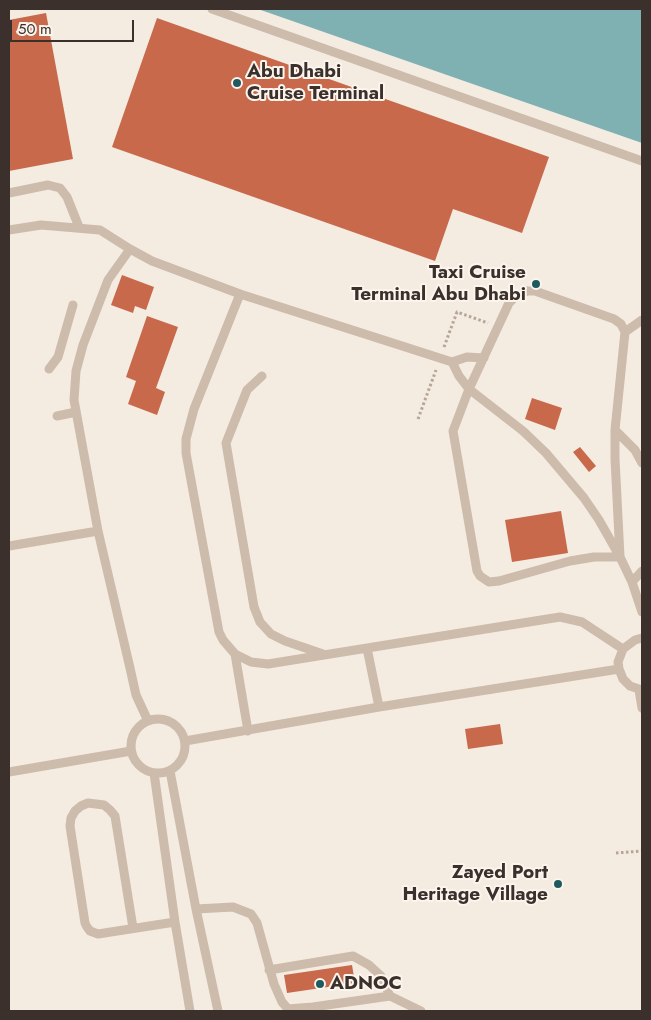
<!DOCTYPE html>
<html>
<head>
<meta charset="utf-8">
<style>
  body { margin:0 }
  #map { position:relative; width:651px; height:1020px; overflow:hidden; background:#f4ebe1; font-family:Jost,sans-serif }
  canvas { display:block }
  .frame { position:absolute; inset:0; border:10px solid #3b302b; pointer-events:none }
  .scale { position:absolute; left:10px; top:20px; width:124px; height:22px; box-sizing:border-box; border:2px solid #3b302b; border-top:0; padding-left:6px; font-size:15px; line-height:18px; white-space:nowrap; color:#3b302b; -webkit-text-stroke:4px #fbf5ee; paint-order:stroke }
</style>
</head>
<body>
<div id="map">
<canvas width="651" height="1020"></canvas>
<div class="frame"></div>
<div class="scale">50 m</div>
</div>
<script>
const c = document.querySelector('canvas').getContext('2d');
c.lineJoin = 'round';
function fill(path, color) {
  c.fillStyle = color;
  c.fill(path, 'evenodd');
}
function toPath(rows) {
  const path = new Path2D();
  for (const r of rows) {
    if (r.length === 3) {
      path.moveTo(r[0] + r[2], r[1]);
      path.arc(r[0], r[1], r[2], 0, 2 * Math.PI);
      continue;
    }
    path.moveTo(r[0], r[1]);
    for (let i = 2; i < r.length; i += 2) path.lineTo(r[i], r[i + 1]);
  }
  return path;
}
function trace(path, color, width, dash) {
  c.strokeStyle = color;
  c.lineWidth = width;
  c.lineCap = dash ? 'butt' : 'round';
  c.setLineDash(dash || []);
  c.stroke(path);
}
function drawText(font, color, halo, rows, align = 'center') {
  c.font = font + ' Jost,sans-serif';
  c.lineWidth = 4;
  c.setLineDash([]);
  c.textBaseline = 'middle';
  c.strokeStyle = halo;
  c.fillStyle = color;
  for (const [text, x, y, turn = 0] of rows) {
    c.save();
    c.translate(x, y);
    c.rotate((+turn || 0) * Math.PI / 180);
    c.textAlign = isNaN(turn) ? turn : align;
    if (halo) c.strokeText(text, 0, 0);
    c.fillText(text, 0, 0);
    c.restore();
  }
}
const water = toPath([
  [258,9,642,9,642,143,467,82]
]);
const building = toPath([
  [46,13,73,159,9,171,9,20],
  [157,18,549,157,522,233,453,209,435,261,112,147],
  [122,275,154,287,146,310,135,306,133,313,111,305],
  [147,316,178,327,156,388,165,392,157,415,128,404,136,381,126,377],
  [532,398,562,408,555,430,525,419],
  [580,447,596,466,589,472,573,452],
  [561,511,568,553,512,562,505,520],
  [500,724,503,744,468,749,465,729],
  [352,965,355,983,287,993,284,975]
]);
const path = toPath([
  [444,347,457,312,488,323],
  [418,419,436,370],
  [616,853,642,851]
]);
const service = toPath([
  [212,9,642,161],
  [9,193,48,185,60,188,67,197,79,227],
  [9,230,41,225,100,230,130,249],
  [527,291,535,291,614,319,621,324,625,332,615,430,615,459,620,557,594,557,570,561,499,581,489,582,480,576,477,571,453,431,469,389,509,303,514,298,527,291],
  [240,294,194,409,186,439,186,453,219,632,223,640,235,654,251,662,268,664,560,617,582,622,623,649],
  [625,332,642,320],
  [452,362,459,376,469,389,523,431,546,453,584,498,599,520,620,557,632,582,642,612],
  [49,369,58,357,73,305],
  [262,376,247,390,226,443,254,607,260,622,271,634,285,641,323,654],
  [57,416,76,412],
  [615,430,635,450,642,463],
  [9,546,98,531],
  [632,582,642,571],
  [642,638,635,640,623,649,618,662,619,669,623,679,630,686,642,690],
  [367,648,379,707],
  [235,654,248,731],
  [639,690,642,708],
  [158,746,27],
  [148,721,136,695,130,668,98,531,74,400,76,371,83,345,108,280,130,249,152,261,240,294,452,362,467,357,484,358],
  [185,741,379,707,619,669],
  [170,771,196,909,218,1011],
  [9,772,131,751],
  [154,773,175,922,190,1011],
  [196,909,233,907,251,914,257,923,274,984,282,1002,288,1009,313,1007,390,996,421,1011],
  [133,928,115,816,110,810,104,805,88,803,81,806,75,811,71,818,70,826,85,923,87,927,90,931,98,934,175,922],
  [269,970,353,956,369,965,381,976,390,996]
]);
const markers = [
  [237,83,5,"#1f5a5e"],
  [536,284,5,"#1f5a5e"],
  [558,884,5,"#1f5a5e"],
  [320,984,5,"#1f5a5e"]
];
const poiNames = [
  ["Abu Dhabi",247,72],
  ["Cruise Terminal",247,94],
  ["Taxi Cruise",526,273,"right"],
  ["Terminal Abu Dhabi",526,295,"right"],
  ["Zayed Port",548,873,"right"],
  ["Heritage Village",548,895,"right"],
  ["ADNOC",330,984]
];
fill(water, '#7fb0b2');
fill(building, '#c8694b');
trace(path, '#b9a596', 3, [2.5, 2.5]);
trace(service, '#cdbbac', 9);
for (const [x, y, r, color] of markers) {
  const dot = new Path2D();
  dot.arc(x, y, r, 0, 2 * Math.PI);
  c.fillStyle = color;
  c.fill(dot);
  trace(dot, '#fbf5ee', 2);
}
drawText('bold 19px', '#3b302b', '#fbf5ee', poiNames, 'left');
</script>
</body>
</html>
